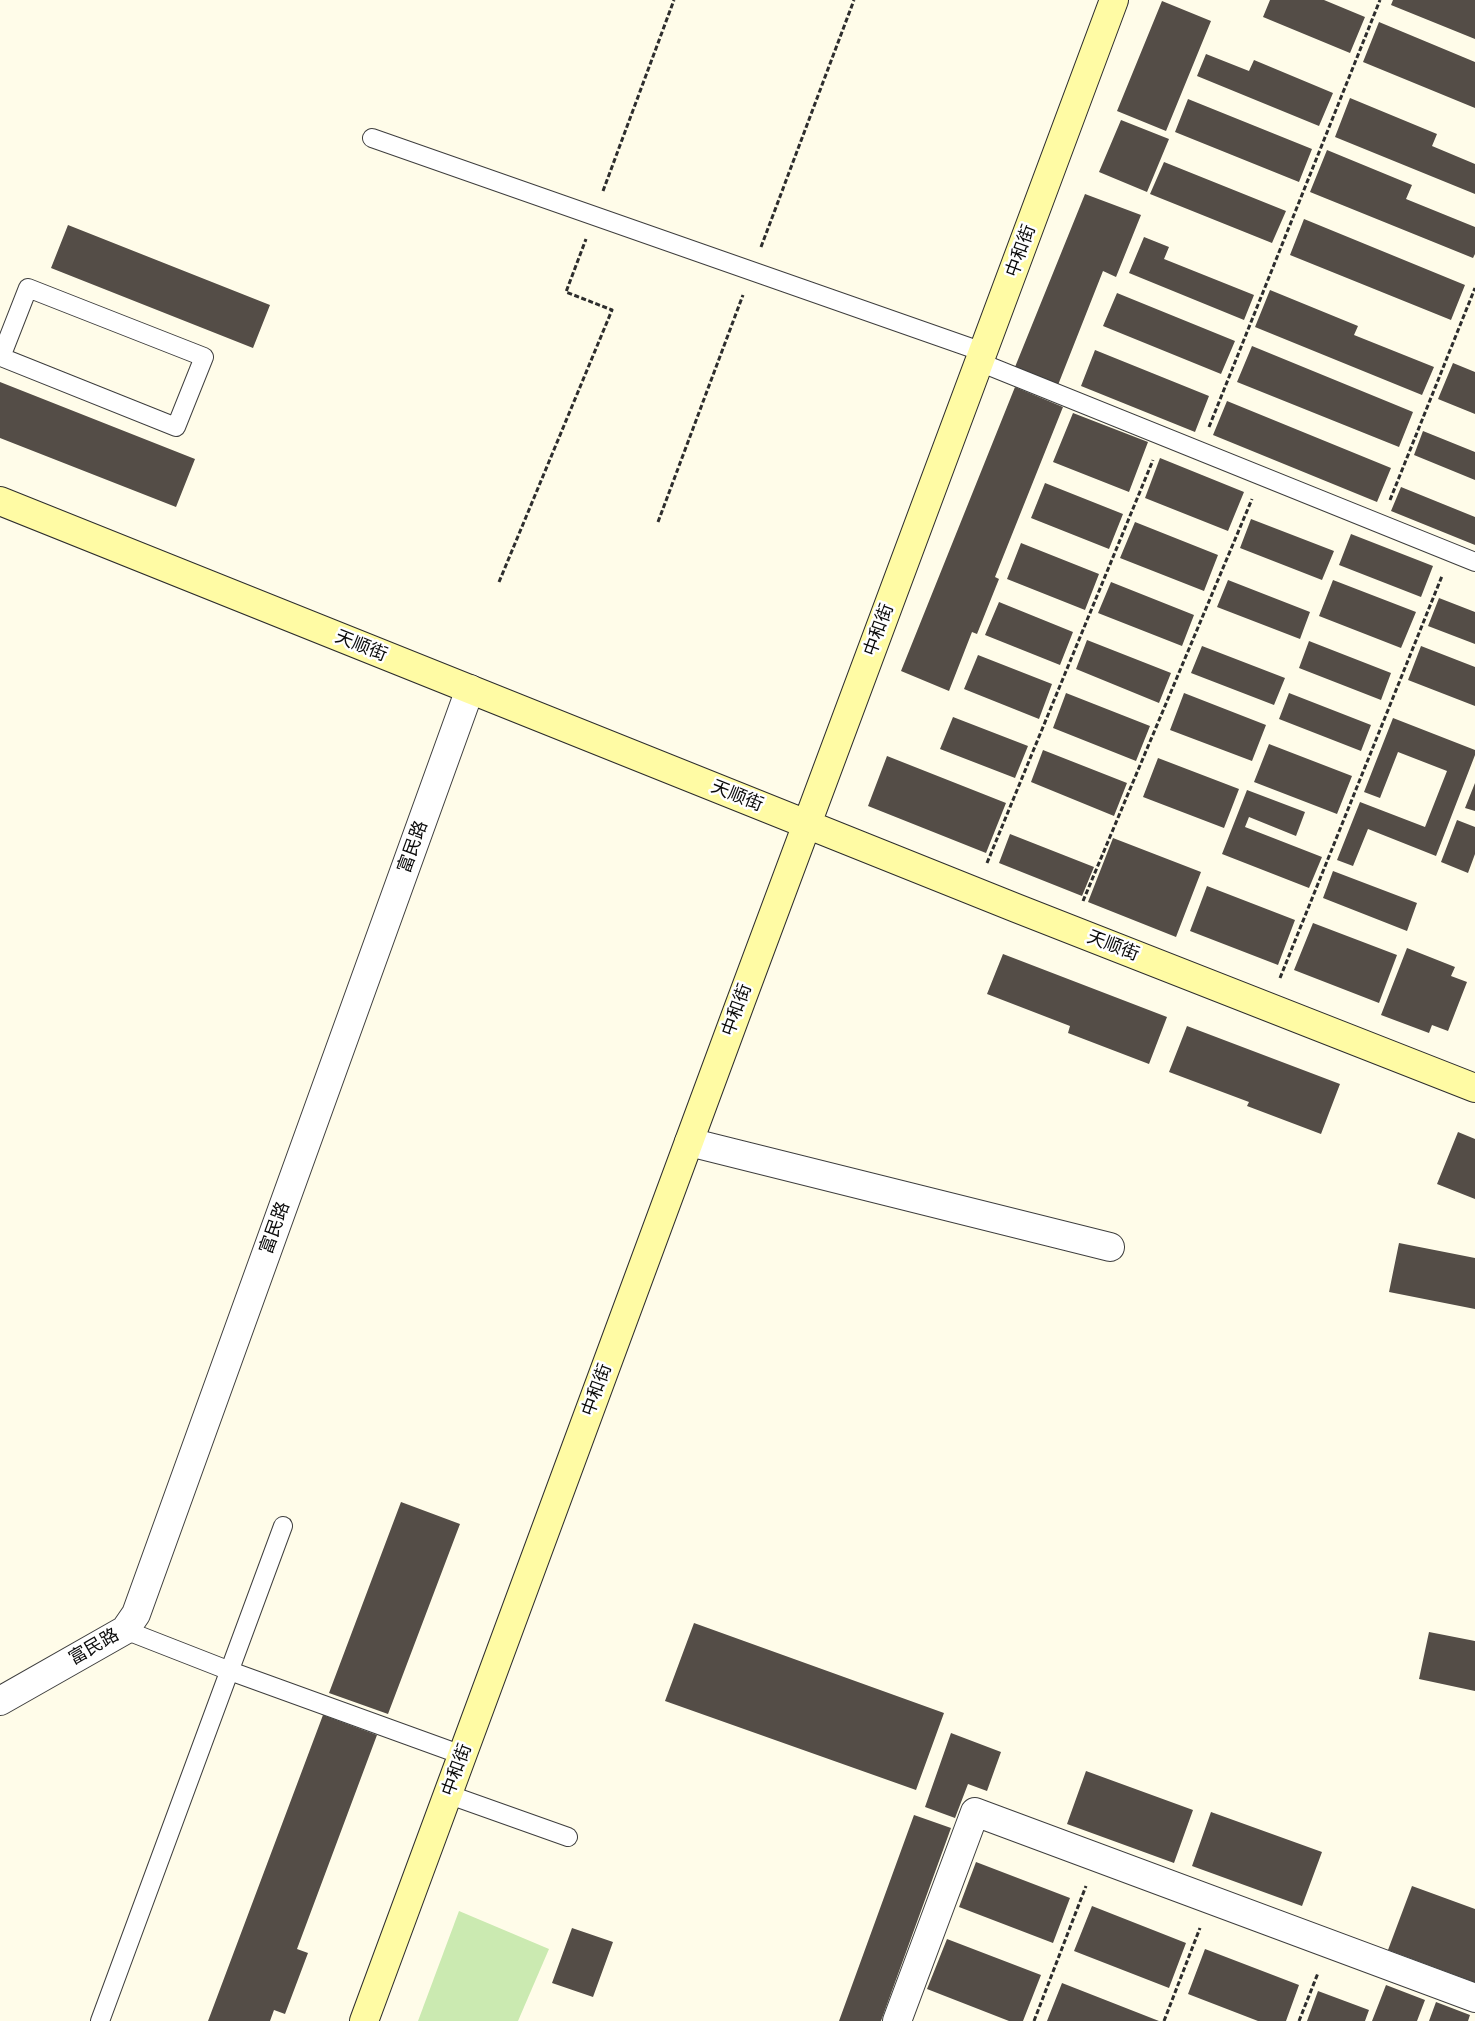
<!DOCTYPE html>
<html>
<head>
<meta charset="utf-8">
<style>
  body { margin:0 }
  canvas { display:block; background:#fffce9 }
</style>
</head>
<body>
<canvas width="1475" height="2021"></canvas>
<script>
const c = document.querySelector('canvas').getContext('2d');
c.lineJoin = 'round';
function fill(path, color) {
  c.fillStyle = color;
  c.fill(path, 'evenodd');
}
function toPath(rows) {
  const path = new Path2D();
  for (const r of rows) {
    path.moveTo(r[0], r[1]);
    for (let i = 2; i < r.length; i += 2) path.lineTo(r[i], r[i + 1]);
  }
  return path;
}
function trace(path, color, width, dash) {
  c.strokeStyle = color;
  c.lineWidth = width;
  c.lineCap = dash ? 'butt' : 'round';
  c.setLineDash(dash || []);
  c.stroke(path);
}
function drawText(font, color, halo, rows, align = 'center') {
  c.font = font + ' "IBM Plex Serif","Noto Sans SC",serif';
  c.lineWidth = 5;
  c.setLineDash([]);
  c.textBaseline = 'middle';
  c.strokeStyle = halo;
  c.fillStyle = color;
  for (const [text, x, y, turn = 0] of rows) {
    c.save();
    c.translate(x, y);
    c.rotate((+turn || 0) * Math.PI / 180);
    c.textAlign = isNaN(turn) ? turn : align;
    if (halo) c.strokeText(text, 0, 0);
    c.fillText(text, 0, 0);
    c.restore();
  }
}
const green = toPath([
  [459,1911,549,1949,518,2021,418,2021]
]);
const building = toPath([
  [1270,0,1324,0,1365,17,1350,53,1263,17],
  [1393,0,1475,0,1475,39,1391,5],
  [1162,1,1211,21,1166,131,1117,111],
  [1379,22,1475,62,1475,108,1363,62],
  [1206,54,1249,71,1254,60,1333,93,1319,126,1197,76],
  [1350,98,1437,134,1432,146,1475,164,1475,194,1335,137],
  [1188,99,1312,149,1299,182,1175,132],
  [1121,120,1169,139,1147,192,1099,172],
  [1327,150,1412,185,1406,199,1475,227,1475,254,1473,258,1310,192],
  [1164,162,1286,211,1272,243,1150,194],
  [1085,194,1141,215,1116,277,1103,271,1058,385,1015,367],
  [1304,219,1465,285,1451,320,1290,255],
  [68,225,270,305,253,348,51,268],
  [1144,237,1169,247,1164,259,1254,295,1244,320,1129,273],
  [1270,290,1358,326,1354,335,1434,367,1422,395,1255,327],
  [1117,293,1235,341,1221,374,1103,326],
  [1252,346,1413,412,1399,447,1237,382],
  [1095,350,1209,396,1195,432,1081,386],
  [1453,363,1475,372,1475,414,1438,399],
  [0,382,195,459,176,507,0,438],
  [1015,387,1063,407,995,577,999,579,977,634,972,632,949,691,901,671],
  [1227,401,1391,468,1377,502,1213,435],
  [1073,413,1148,442,1129,492,1053,462],
  [1423,431,1475,452,1475,480,1414,455],
  [1160,458,1244,492,1228,531,1145,498],
  [1045,483,1123,514,1109,549,1031,518],
  [1401,487,1475,517,1475,545,1391,511],
  [1251,519,1334,551,1322,580,1240,548],
  [1135,522,1218,555,1204,591,1120,558],
  [1351,534,1433,566,1421,597,1339,565],
  [1021,543,1099,574,1085,610,1007,579],
  [1228,580,1310,612,1300,639,1217,607],
  [1333,580,1416,612,1401,648,1319,616],
  [1111,582,1194,615,1182,646,1098,613],
  [1439,598,1475,612,1475,644,1428,626],
  [999,602,1073,632,1060,665,985,635],
  [1087,640,1171,673,1159,703,1076,669],
  [1309,641,1391,673,1381,700,1299,668],
  [1202,646,1285,678,1274,705,1191,673],
  [1421,646,1475,667,1475,706,1408,680],
  [978,655,1052,684,1039,719,964,689],
  [1066,693,1150,726,1136,761,1053,728],
  [1184,693,1266,725,1252,761,1170,730],
  [1289,693,1371,725,1361,751,1279,719],
  [953,717,1028,746,1015,778,940,749],
  [1393,718,1475,750,1475,755,1436,856,1368,829,1353,866,1337,860,1360,802,1425,827,1447,771,1398,752,1380,798,1364,792],
  [1269,744,1352,776,1337,814,1254,782],
  [1043,750,1127,783,1114,816,1031,782],
  [887,756,1006,803,986,853,868,806],
  [1158,758,1239,789,1224,828,1143,797],
  [1475,783,1475,811,1465,808],
  [1247,790,1305,812,1296,836,1249,817,1245,827,1322,857,1309,888,1222,854],
  [1457,820,1475,827,1475,854,1468,873,1441,862],
  [1010,834,1094,867,1082,896,999,863],
  [1113,838,1201,872,1176,937,1088,902],
  [1333,871,1417,903,1407,931,1323,898],
  [1207,886,1295,920,1278,965,1190,931],
  [1313,923,1397,955,1379,1003,1294,970],
  [1407,948,1455,967,1451,976,1467,982,1448,1031,1432,1025,1429,1033,1381,1015],
  [1003,954,1167,1017,1149,1064,1068,1033,1070,1026,987,994],
  [1187,1026,1340,1084,1321,1134,1247,1106,1249,1102,1169,1072],
  [1458,1132,1475,1139,1475,1199,1437,1184],
  [1399,1243,1475,1258,1475,1309,1389,1292],
  [401,1502,460,1524,388,1714,329,1693],
  [694,1623,944,1713,916,1790,665,1701],
  [1429,1632,1475,1641,1475,1691,1419,1679],
  [323,1715,377,1735,297,1949,308,1953,285,2014,274,2010,270,2021,208,2021],
  [951,1733,1001,1752,987,1791,968,1784,955,1818,925,1807],
  [1086,1771,1193,1810,1174,1863,1067,1824],
  [1211,1812,1322,1852,1302,1906,1192,1866],
  [914,1815,951,1828,881,2021,839,2021],
  [976,1862,1070,1898,1053,1943,959,1907],
  [1412,1886,1475,1909,1475,1985,1469,1983,1471,1981,1388,1950],
  [1092,1906,1186,1943,1169,1988,1074,1951],
  [572,1928,613,1942,593,1997,552,1983],
  [947,1939,1041,1975,1023,2021,1009,2021,927,1989],
  [1205,1949,1299,1985,1286,2021,1258,2021,1188,1994],
  [1062,1983,1159,2021,1047,2021],
  [1386,1985,1425,2000,1417,2021,1372,2021],
  [1318,1991,1369,2010,1365,2021,1307,2021],
  [1436,2002,1470,2015,1468,2021,1429,2021]
]);
const path = toPath([
  [603,191,674,0],
  [761,247,854,0],
  [1209,427,1380,0],
  [1390,500,1475,288],
  [658,522,743,295],
  [499,582,612,310,566,292,586,239],
  [987,863,1153,460],
  [1083,901,1252,499],
  [1280,978,1442,576],
  [1034,2021,1086,1886],
  [1164,2021,1200,1928],
  [1299,2021,1318,1973]
]);
const lane = toPath([
  [372,138,983,352],
  [28,288,204,357,176,427,1,357,28,288],
  [979,362,1475,562],
  [125,1630,230,1671,462,1755],
  [447,1794,568,1837],
  [100,2021,283,1526]
]);
const street = toPath([
  [689,1142,1110,1247],
  [0,1701,125,1630,136,1614,470,689],
  [897,2021,975,1812,1475,1998]
]);
const secondary = toPath([
  [0,501,1016,908,1475,1088],
  [364,2021,741,1001,1114,0]
]);
const streetNames = [
  ["中和街",1021,251,-70],
  ["中和街",879,630,-70],
  ["天顺街",361,646,22],
  ["天顺街",737,796,22],
  ["富民路",413,847,-70],
  ["天顺街",1113,946,21],
  ["中和街",737,1010,-70],
  ["富民路",275,1228,-70],
  ["中和街",597,1390,-70],
  ["富民路",94,1647,-30],
  ["中和街",457,1770,-70]
];
fill(green, '#cbeab1');
fill(building, '#544d47');
trace(lane, '#3e3e3e', 20);
trace(street, '#3e3e3e', 30);
trace(secondary, '#2d2d2d', 30);
trace(path, '#2d2d2d', 3, [5, 2.5]);
trace(lane, '#fff', 18);
trace(street, '#fff', 28);
trace(secondary, '#fffba4', 28);
drawText('18px', '#0b0b0b', '#fff', streetNames);
</script>
</body>
</html>
